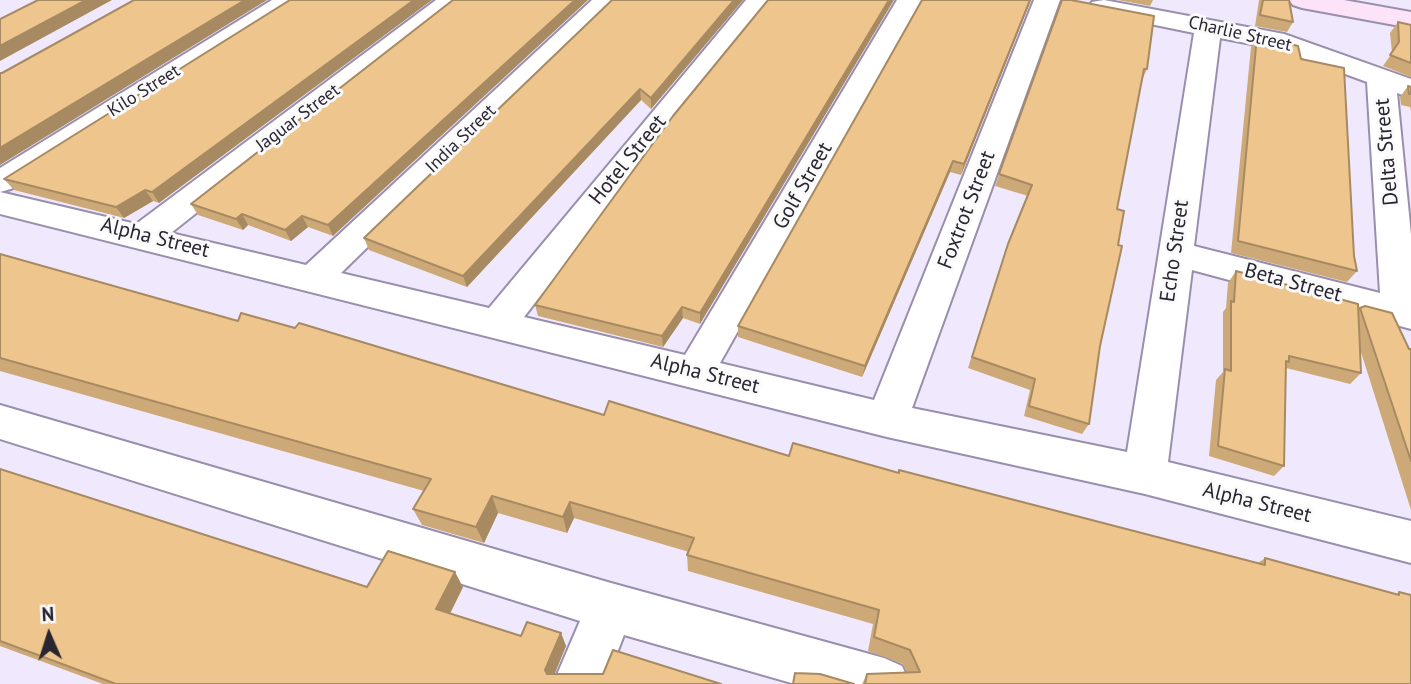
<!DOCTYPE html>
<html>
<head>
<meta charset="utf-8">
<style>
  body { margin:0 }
  #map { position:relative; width:1411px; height:684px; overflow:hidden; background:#f0e9fd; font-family:"PT Sans",sans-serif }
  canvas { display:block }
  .north { position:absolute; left:14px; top:600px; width:70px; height:70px; -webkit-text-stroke:5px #fafafa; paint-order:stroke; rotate:357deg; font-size:19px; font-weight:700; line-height:28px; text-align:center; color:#292531 }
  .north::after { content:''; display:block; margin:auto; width:24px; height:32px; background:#292531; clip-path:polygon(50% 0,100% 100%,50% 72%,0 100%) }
</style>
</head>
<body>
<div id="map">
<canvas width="1411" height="684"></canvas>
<div class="north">N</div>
</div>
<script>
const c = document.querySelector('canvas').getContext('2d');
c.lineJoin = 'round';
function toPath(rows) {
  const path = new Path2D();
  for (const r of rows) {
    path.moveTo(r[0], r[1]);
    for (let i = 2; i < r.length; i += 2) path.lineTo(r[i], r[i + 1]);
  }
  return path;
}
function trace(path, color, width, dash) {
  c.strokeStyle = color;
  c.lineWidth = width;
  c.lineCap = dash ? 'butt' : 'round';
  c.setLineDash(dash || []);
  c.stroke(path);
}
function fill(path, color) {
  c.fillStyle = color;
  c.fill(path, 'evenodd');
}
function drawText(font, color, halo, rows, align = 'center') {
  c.font = font + ' "PT Sans",sans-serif';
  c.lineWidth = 6;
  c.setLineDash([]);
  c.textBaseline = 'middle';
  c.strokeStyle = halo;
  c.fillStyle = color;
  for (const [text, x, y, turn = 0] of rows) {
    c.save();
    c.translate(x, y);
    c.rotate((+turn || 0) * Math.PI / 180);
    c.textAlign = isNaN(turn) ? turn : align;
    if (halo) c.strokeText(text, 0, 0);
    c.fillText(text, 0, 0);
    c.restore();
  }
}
const street = toPath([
  [272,0,302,0,298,5,11,189,0,192,136,224,436,0,465,0,171,233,306,265,592,0,620,0,341,273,489,308,746,0,773,0,718,66,524,317,685,355,897,0,923,0,720,363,874,400,1034,0,1060,0,912,408,1127,452,1194,33,1092,12,1088,7,1092,2,1104,0,1284,34,1411,79,1411,98,1397,93,1411,235,1411,329,1192,270,1168,462,1411,521,1411,563,1145,494,887,437,0,214,0,168,272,0],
  [1220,38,1277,49,1367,82,1380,293,1194,246,1220,38],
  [0,405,611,583,884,658,902,666,910,684,795,684,624,635,605,684,553,684,580,621,0,439,0,405]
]);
const secondary = toPath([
  [1289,0,1344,0,1411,12,1411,28,1302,8,1293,5,1289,0]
]);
const wall = toPath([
  [290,0,159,203,153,201,124,218,14,190,4,179],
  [453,0,333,236,308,227,291,241,248,225,243,230,198,215,191,204],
  [612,0,743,0,651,109,641,100,467,287,369,250,364,238],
  [768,0,700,324,683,318,663,347,538,316,535,305],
  [922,0,1031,0,961,175,950,172,862,377,738,337,738,326],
  [1062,0,1147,69,1142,80,1117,209,1089,424,1082,434,1024,416,1030,390,968,368,1004,255,1028,196,995,186],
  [1118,0,1153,0,1150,6],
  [1259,0,1289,0,1293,22,1287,32,1255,26],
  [1398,22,1411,25,1411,77,1383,66,1392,53,1390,33],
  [1257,36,1301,59,1357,271,1347,282,1231,253,1251,47],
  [1408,86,1411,87,1411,111,1410,107,1401,105,1400,97],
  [0,254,238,321,604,415,789,456,898,473,1258,563,1265,558,1396,594,1399,592,1411,684,862,684,867,674,907,673,903,664,868,651,873,624,688,571,687,555,689,552,574,518,567,533,498,513,484,543,422,525,413,509,424,491,0,371],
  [1236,271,1358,310,1360,308,1411,349,1411,510,1360,349,1361,373,1350,384,1286,368,1284,466,1274,476,1209,456,1216,380,1223,372,1223,312,1226,308,1228,283],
  [0,469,367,587,463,587,450,614,521,636,561,633,566,646,554,674,721,684,103,684,0,646]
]);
const shadedWall = toPath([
  [86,0,112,0,0,61,0,46],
  [245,0,267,0,0,165,0,148],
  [414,0,432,0,159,203,152,192],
  [575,0,588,0,333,236,328,225],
  [734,0,743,0,651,109,651,98],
  [889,0,894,0,700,324,700,313],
  [1030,0,1031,0,961,175,964,164],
  [640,89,641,100,467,287,463,276],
  [953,161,950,172,862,377,865,366],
  [145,190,153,201,124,218,116,207],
  [242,214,248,225,243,230,236,219],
  [302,216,308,227,291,241,285,230],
  [682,307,683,318,663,347,662,336],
  [492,496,498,513,484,543,476,527],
  [570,502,574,518,567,533,563,517],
  [455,572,463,587,445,623,436,609],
  [561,633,566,646,551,683,545,670]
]);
const building = toPath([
  [38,0,86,0,0,46,0,19,38,0],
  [134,0,245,0,0,148,0,73,2,73,134,0],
  [290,0,414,0,152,192,145,190,116,207,4,179,290,0],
  [453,0,575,0,328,225,302,216,285,230,242,214,236,219,191,204,453,0],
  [612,0,734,0,651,98,640,89,463,276,364,238,612,0],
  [768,0,889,0,700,313,682,307,662,336,535,305,673,116,768,0],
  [922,0,1030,0,964,164,953,161,865,366,738,326,922,0],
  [1062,0,1071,0,1154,16,1147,69,1144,69,1117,209,1124,211,1118,245,1122,246,1100,346,1089,424,1029,406,1035,379,972,357,1008,244,1032,185,999,174,1062,0],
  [1263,0,1289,0,1293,22,1260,15,1263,0],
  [1398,22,1411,25,1411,63,1390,55,1399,42,1398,22],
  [1257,36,1298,46,1301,59,1344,68,1354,256,1357,271,1238,241,1257,36],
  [1408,86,1411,87,1411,94,1409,94,1408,86],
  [0,254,238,321,241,313,295,328,299,323,604,415,609,401,789,456,793,443,899,473,899,470,1265,565,1265,558,1399,595,1399,592,1411,595,1411,684,865,684,867,674,920,672,910,650,874,637,879,610,687,555,694,538,570,502,563,517,492,496,476,527,413,509,431,479,0,358,0,254],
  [1236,271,1358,304,1361,373,1289,356,1289,362,1286,361,1284,466,1218,446,1225,369,1231,371,1231,301,1234,302,1236,271],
  [1365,306,1392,313,1409,349,1411,349,1411,461,1360,308,1365,306],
  [0,469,367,587,388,551,455,572,436,609,521,636,527,622,561,633,545,670,547,674,603,674,613,650,721,684,116,684,0,641,0,469],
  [795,673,820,674,854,684,793,684,795,673]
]);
const farStreetnames = [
  ["Charlie Street",1240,34,13],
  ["Kilo Street",144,91,-32],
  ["Jaguar Street",298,118,-37],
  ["India Street",461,139,-44]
];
const streetNames = [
  ["Delta Street",1387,152,-95],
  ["Hotel Street",628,160,-51],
  ["Golf Street",803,186,-60],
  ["Foxtrot Street",967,210,-69],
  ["Alpha Street",155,238,14],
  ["Echo Street",1175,251,-82],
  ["Beta Street",1293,283,15],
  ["Alpha Street",705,374,14],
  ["Alpha Street",1257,503,14]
];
trace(street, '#998fad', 4);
trace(secondary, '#998fad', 4);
fill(street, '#fff');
fill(secondary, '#fce3f8');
fill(wall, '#cda978');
fill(shadedWall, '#a78a62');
fill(building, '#eec58c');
trace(building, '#a78a62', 2);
drawText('18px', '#292531', '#fafafa', farStreetnames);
drawText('21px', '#292531', '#fafafa', streetNames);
</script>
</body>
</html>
